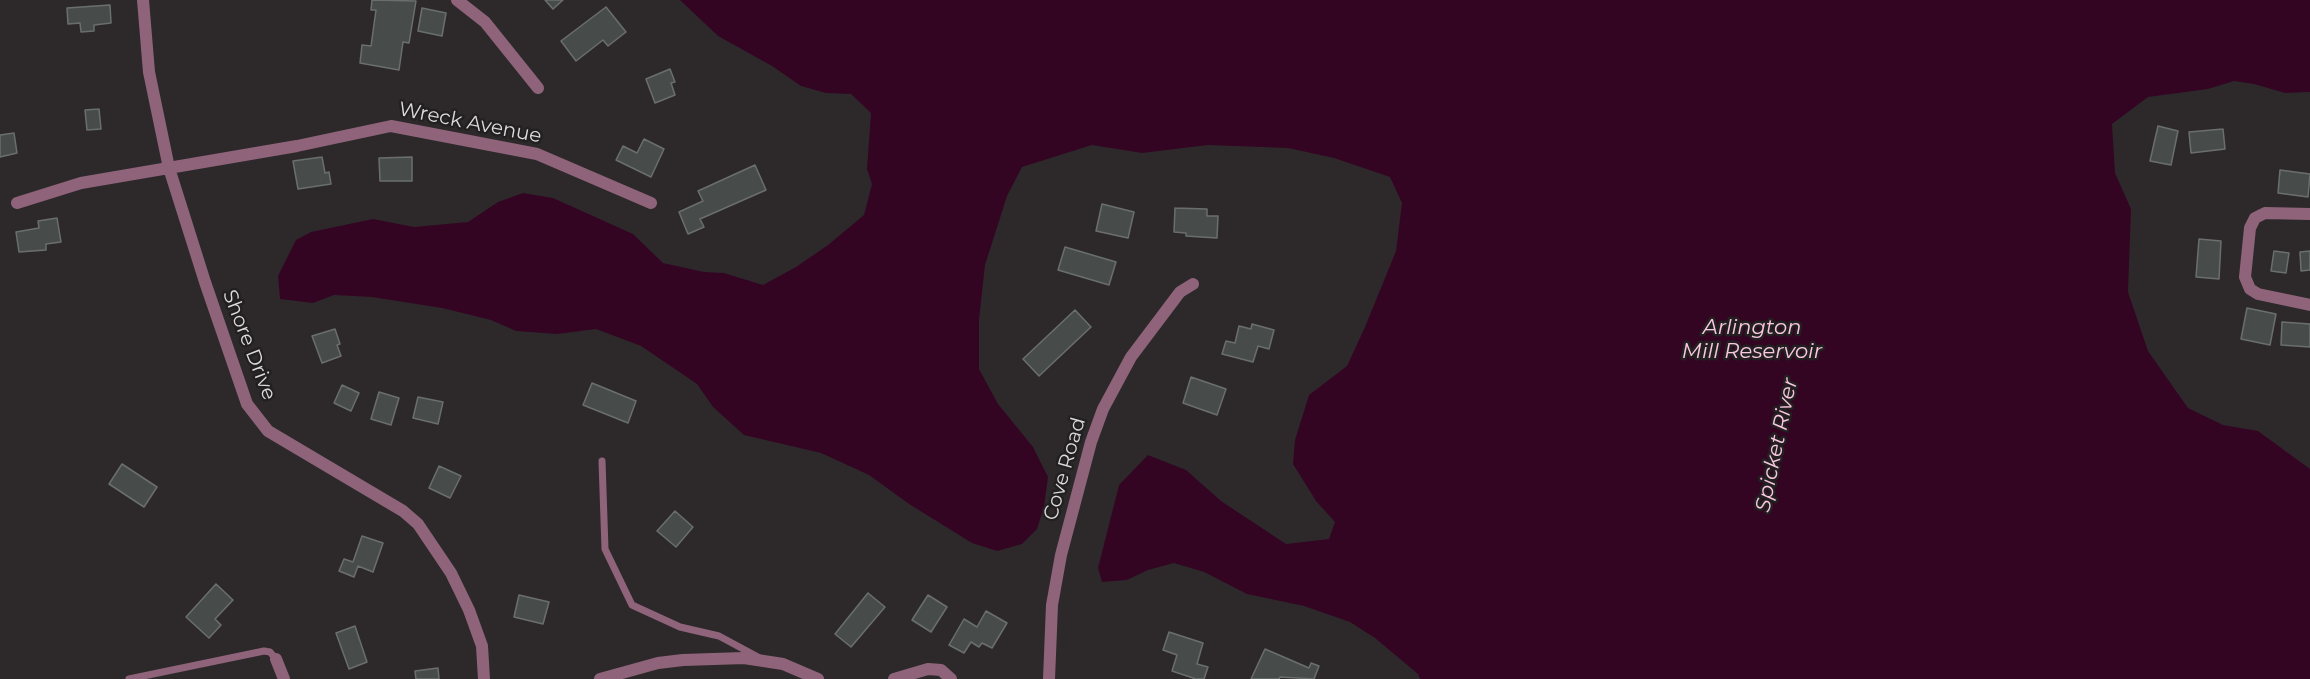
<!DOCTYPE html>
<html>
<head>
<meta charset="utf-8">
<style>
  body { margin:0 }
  canvas { display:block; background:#2d292b }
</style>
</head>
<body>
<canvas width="2310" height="679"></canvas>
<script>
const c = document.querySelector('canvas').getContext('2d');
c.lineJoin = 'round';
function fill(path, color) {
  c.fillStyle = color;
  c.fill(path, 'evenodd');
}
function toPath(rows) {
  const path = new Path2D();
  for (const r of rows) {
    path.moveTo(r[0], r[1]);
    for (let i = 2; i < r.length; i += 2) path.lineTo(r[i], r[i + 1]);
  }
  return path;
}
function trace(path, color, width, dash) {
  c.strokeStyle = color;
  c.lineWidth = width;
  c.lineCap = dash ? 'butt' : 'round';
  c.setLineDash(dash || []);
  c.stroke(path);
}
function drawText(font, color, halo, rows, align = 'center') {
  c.font = font + ' Montserrat,sans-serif';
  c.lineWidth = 5;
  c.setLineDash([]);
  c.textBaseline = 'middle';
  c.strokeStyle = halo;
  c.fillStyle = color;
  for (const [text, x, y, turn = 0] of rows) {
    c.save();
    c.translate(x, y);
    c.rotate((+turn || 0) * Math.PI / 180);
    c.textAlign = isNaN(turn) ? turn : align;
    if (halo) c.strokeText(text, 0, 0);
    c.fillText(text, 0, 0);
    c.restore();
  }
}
const water = toPath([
  [680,0,2310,0,2310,92,2285,93,2254,84,2234,81,2208,89,2148,97,2112,124,2115,173,2131,209,2128,292,2148,351,2188,408,2223,425,2258,431,2310,469,2310,679,1420,679,1418,674,1375,638,1350,622,1304,606,1247,594,1204,572,1174,563,1148,570,1127,580,1102,582,1098,568,1119,485,1148,455,1186,470,1221,501,1286,544,1329,539,1335,522,1316,501,1293,464,1295,440,1309,395,1347,366,1365,327,1396,251,1402,203,1390,177,1334,158,1288,148,1208,145,1142,153,1092,145,1022,167,1007,196,985,265,979,320,979,369,998,404,1033,447,1048,477,1044,507,1037,529,1022,544,997,551,972,543,909,504,869,475,821,453,744,435,713,407,697,384,641,346,596,329,557,334,516,331,491,320,442,308,372,297,334,295,313,303,280,299,278,276,296,240,311,232,373,219,414,227,468,222,498,202,523,193,553,198,633,234,663,263,704,272,724,273,763,285,796,267,828,245,864,215,872,184,867,169,871,113,851,94,826,93,801,86,772,66,718,36]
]);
const building = toPath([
  [372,0,416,1,409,43,403,42,399,70,360,63,362,45,371,46,376,10,371,10,372,0],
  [545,0,563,0,553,9,545,0],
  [110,5,111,23,94,25,94,31,81,32,80,23,68,24,67,8,110,5],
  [606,7,626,32,608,46,603,40,576,61,561,41,606,7],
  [422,8,446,13,442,36,418,31,422,8],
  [670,69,675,82,671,83,675,95,655,103,646,79,670,69],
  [99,109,101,129,87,130,85,110,99,109],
  [2158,126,2178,131,2171,165,2150,161,2158,126],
  [2223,129,2225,149,2191,153,2189,132,2223,129],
  [14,133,17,153,0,157,0,135,14,133],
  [644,139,664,149,651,177,616,160,623,146,637,153,644,139],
  [322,157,325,173,329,172,331,184,298,189,293,161,322,157],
  [412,157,412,181,380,181,379,158,412,157],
  [755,165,766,190,700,219,704,227,688,234,679,212,703,201,698,191,755,165],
  [2280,170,2310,174,2308,197,2278,193,2280,170],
  [1102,204,1134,212,1128,238,1096,231,1102,204],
  [1175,208,1207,209,1207,216,1218,216,1217,238,1186,236,1186,233,1174,232,1175,208],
  [57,218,61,242,46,244,46,250,19,252,16,232,39,228,38,221,57,218],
  [2199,239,2221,241,2219,279,2196,277,2199,239],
  [1065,247,1116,262,1109,285,1058,270,1065,247],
  [2274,251,2289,253,2286,273,2271,271,2274,251],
  [2310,251,2310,270,2301,271,2300,252,2310,251],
  [2247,308,2276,314,2270,345,2241,339,2247,308],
  [1075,310,1091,327,1039,376,1023,359,1075,310],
  [2282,322,2310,324,2310,347,2281,345,2282,322],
  [1252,324,1274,330,1269,349,1258,346,1253,362,1222,354,1226,341,1235,343,1239,326,1251,329,1252,324],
  [335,329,340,344,337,345,341,356,322,363,312,336,335,329],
  [1191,377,1226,389,1217,415,1183,403,1191,377],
  [592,383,636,401,628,423,583,405,592,383],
  [342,385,359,393,351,411,334,403,342,385],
  [379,392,399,398,391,425,371,419,379,392],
  [418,397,443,402,438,424,413,418,418,397],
  [122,464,157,487,144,507,109,484,122,464],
  [439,466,461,476,450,498,429,488,439,466],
  [675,511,693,527,676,547,657,531,675,511],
  [362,536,383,543,373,572,358,566,354,577,339,571,344,559,353,562,362,536],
  [216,584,233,600,215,619,221,625,209,638,186,617,216,584],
  [868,593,885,607,851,647,835,634,868,593],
  [519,595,549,602,543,624,514,617,519,595],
  [928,595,947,607,931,632,912,620,928,595],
  [986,611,1007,623,992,648,982,643,979,647,971,642,964,653,949,645,964,619,977,627,986,611],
  [355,626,367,662,349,669,336,633,355,626],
  [1169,632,1203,643,1197,664,1208,667,1204,679,1196,679,1172,671,1177,655,1163,650,1169,632],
  [1265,649,1309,668,1311,663,1319,666,1314,679,1280,677,1279,679,1251,679,1265,649],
  [438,668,439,679,416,679,415,671,438,668]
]);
const lane = toPath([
  [602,461,605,549,632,605,680,627,719,636,758,657],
  [129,679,264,651,270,652,276,659]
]);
const street = toPath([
  [143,0,149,72,169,168,205,282,247,404,268,431,403,511,418,524,451,573,469,610,482,646,484,679],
  [457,0,485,22,538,88],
  [17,203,81,183,297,146,391,126,537,154,651,203],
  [2310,214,2265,213,2255,218,2250,228,2245,277,2250,289,2258,294,2310,305],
  [276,659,284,679],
  [600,679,658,663,683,660,744,658,783,664,818,679],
  [894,679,928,669,941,670,951,679],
  [1049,679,1052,605,1061,555,1091,442,1103,409,1131,357,1180,292,1193,284]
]);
const streetNames = [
  ["Wreck Avenue",470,123,11],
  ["Shore Drive",249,345,69],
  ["Cove Road",1065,469,-74]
];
const waterNames = [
  ["Arlington",1752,328],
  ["Mill Reservoir",1752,352],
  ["Spicket River",1777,445,-78]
];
fill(water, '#330522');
fill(building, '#474c4a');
trace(building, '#6a6f6d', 1.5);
trace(lane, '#8f647a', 7);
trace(street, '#8f647a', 12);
drawText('20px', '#dcdadb', '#232021', streetNames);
drawText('italic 21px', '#fbc8e1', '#232021', waterNames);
</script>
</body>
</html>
